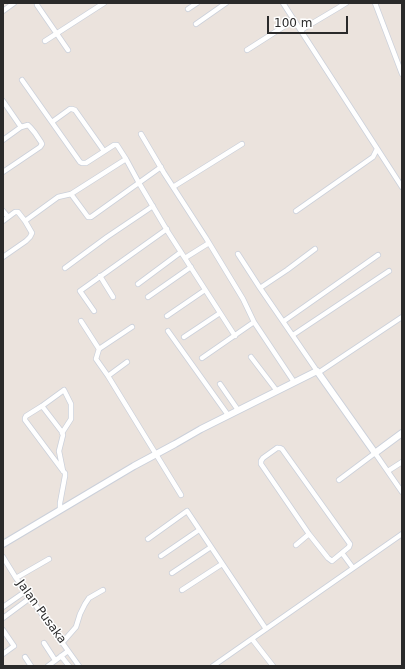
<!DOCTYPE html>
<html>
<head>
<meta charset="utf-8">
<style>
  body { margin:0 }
  #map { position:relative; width:405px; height:669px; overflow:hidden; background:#ebe3dd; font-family:"DejaVu Sans",sans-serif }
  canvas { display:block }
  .frame { position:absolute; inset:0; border:4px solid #2a2a2a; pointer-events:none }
  .scale { position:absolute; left:267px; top:16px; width:81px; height:18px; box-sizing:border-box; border:2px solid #2a2a2a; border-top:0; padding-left:5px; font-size:12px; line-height:14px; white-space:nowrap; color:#2a2a2a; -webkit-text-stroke:3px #fff; paint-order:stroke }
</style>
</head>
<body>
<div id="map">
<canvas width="405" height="669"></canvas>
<div class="frame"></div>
<div class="scale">100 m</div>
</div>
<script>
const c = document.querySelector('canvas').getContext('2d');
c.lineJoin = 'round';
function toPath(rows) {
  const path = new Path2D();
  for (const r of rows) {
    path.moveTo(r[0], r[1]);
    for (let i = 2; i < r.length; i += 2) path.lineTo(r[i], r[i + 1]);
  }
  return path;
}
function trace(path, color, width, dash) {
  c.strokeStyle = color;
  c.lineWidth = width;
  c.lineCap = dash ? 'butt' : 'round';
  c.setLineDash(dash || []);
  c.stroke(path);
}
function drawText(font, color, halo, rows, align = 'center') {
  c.font = font + ' "DejaVu Sans",sans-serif';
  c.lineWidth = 3;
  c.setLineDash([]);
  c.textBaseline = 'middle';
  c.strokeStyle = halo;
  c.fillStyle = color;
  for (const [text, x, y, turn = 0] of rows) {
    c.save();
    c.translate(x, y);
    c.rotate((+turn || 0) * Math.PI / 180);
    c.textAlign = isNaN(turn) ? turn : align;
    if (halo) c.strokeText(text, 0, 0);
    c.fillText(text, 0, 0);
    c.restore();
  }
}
const street = toPath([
  [283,3,402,187],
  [375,3,402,74],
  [37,5,68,50],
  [188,9,197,3],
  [3,11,14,3],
  [196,24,226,3],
  [301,30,338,8,346,3],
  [45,41,104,3],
  [247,50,294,20],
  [22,80,80,162,82,163,86,163,114,145,117,145,126,159,139,183,168,232,235,336],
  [3,101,21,127],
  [52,122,70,109,72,109,75,110,104,151],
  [141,134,164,173,206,238,243,299,254,322,294,382],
  [3,140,21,127,28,125,30,127,35,133,41,142,42,144,40,147,3,172],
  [173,187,242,144],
  [71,194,88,217,91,217,161,167],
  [3,211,8,217],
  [296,211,373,157,377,149],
  [3,221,15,212,18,212,25,221,32,233,30,237,26,241,3,257],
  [25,221,58,197,71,194,126,159],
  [315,249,287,270,260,288,317,371],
  [238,254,260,288],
  [185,258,209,243],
  [65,268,107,237,153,206],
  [100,276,113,297],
  [138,284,181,252],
  [148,297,191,267],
  [94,311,80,291,167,229],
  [167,316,205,290],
  [81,321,99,349,96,359,108,376,181,495],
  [284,321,378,255],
  [168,331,228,415],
  [293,335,389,271],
  [184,337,220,313],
  [99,349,132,327],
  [251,357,277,391],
  [202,358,254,322],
  [318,373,402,317],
  [108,376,127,362],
  [220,384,238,410],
  [42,406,64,390,71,404,71,419,62,433],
  [277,448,280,448,282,449,350,544,349,547,332,561,328,558,309,534,261,464,261,461,263,458,277,448],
  [388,471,402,462],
  [339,480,375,453,402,492],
  [60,510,60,503,65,476,65,473,63,471,25,420,25,418,26,416,42,406,62,432,63,435,59,451,63,471],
  [148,539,187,511,266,629],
  [296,545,309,534],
  [342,553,353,568],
  [161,556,199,530],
  [3,557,16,578,79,666],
  [172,573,211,547],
  [16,578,49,559],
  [182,590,222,564],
  [3,607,26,591],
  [3,618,30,598],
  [3,630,14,646,3,654],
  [252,639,273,666],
  [44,643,55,660],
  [62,643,76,627,80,614,85,604,89,598,103,590],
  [61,656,69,666],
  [25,657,31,666],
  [48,666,68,651],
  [213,666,402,534]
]);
const secondary = toPath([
  [3,544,134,466,175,444,201,429,317,371,375,453,402,433]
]);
const streetNames = [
  ["Jalan Pusaka",41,612,54]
];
trace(street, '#cbd0da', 6);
trace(secondary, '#cbd0da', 8);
trace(street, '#fff', 4.5);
trace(secondary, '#fff', 6);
drawText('12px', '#2a2a2a', '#fff', streetNames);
</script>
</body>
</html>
